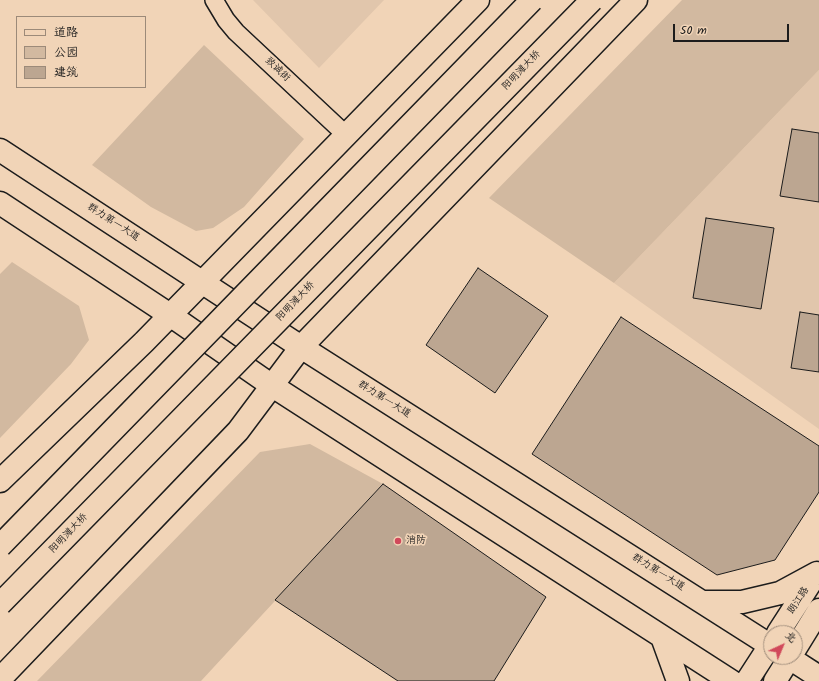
<!DOCTYPE html>
<html>
<head>
<meta charset="utf-8">
<style>
  body { margin:0 }
  #map { position:relative; width:819px; height:681px; overflow:hidden; background:#f1d4b7; font-family:Kalam,"LXGW WenKai TC",sans-serif }
  canvas { display:block }
  .legend { position:absolute; left:16px; top:16px; width:130px; height:72px; box-sizing:border-box; background:#f1d4b7; border:1px solid #9c8a79; margin:0; padding:5px 7px; list-style:none; font-size:12px; color:#1c1c1c }
  .legend li { display:flex; align-items:center; gap:8px; height:20px }
  .legend b { width:20px; border:1px solid #9c8a79 }
  .north { position:absolute; left:763px; top:625px; width:40px; height:40px; box-sizing:border-box; background:#f1d4b7; border:1px solid #9c8a79; border-radius:50%; rotate:44deg; font-size:11px; font-weight:700; line-height:16px; text-align:center; color:#1c1c1c }
  .north::after { content:''; display:block; margin:auto; width:14px; height:18px; background:#d1495b; clip-path:polygon(50% 0,100% 100%,50% 72%,0 100%) }
  .scale { position:absolute; left:673px; top:24px; width:116px; height:18px; box-sizing:border-box; border:2px solid #1c1c1c; border-top:0; padding-left:5px; font-size:12px; line-height:14px; white-space:nowrap; color:#1c1c1c; -webkit-text-stroke:3px #f1d4b7; paint-order:stroke }
</style>
</head>
<body>
<div id="map">
<canvas width="819" height="681"></canvas>
<ul class="legend">
<li><b style="height:5px;background:#f1d4b7"></b>道路</li>
<li><b style="height:11px;background:#d2b9a0"></b>公园</li>
<li><b style="height:11px;background:#bca691"></b>建筑</li>
</ul>
<div class="north">北</div>
<div class="scale">50 m</div>
</div>
<script>
const c = document.querySelector('canvas').getContext('2d');
c.lineJoin = 'round';
function fill(path, color) {
  c.fillStyle = color;
  c.fill(path, 'evenodd');
}
function toPath(rows) {
  const path = new Path2D();
  for (const r of rows) {
    path.moveTo(r[0], r[1]);
    for (let i = 2; i < r.length; i += 2) path.lineTo(r[i], r[i + 1]);
  }
  return path;
}
function trace(path, color, width, dash) {
  c.strokeStyle = color;
  c.lineWidth = width;
  c.lineCap = dash ? 'butt' : 'round';
  c.setLineDash(dash || []);
  c.stroke(path);
}
function drawText(font, color, halo, rows, align = 'center') {
  c.font = font + ' Kalam,"LXGW WenKai TC",sans-serif';
  c.lineWidth = 3.5;
  c.setLineDash([]);
  c.textBaseline = 'middle';
  c.strokeStyle = halo;
  c.fillStyle = color;
  for (const [text, x, y, turn = 0] of rows) {
    c.save();
    c.translate(x, y);
    c.rotate((+turn || 0) * Math.PI / 180);
    c.textAlign = isNaN(turn) ? turn : align;
    if (halo) c.strokeText(text, 0, 0);
    c.fillText(text, 0, 0);
    c.restore();
  }
}
const built = toPath([
  [253,0,384,0,319,68],
  [819,70,819,429,614,283]
]);
const green = toPath([
  [682,0,819,0,819,70,614,283,489,198],
  [204,45,304,139,244,207,213,228,196,231,151,207,92,165],
  [12,262,79,306,89,340,71,364,0,438,0,274],
  [310,444,383,484,201,681,37,681,260,452]
]);
const building = toPath([
  [792,129,819,133,819,202,780,196,792,129],
  [706,218,774,228,761,309,693,298,706,218],
  [478,268,548,316,495,393,426,345,478,268],
  [800,312,819,315,819,372,791,368,800,312],
  [621,317,819,446,819,492,775,560,717,575,532,454,621,317],
  [383,484,546,597,494,681,398,681,275,600,383,484]
]);
const minor = toPath([
  [214,0,226,20,236,32,346,135]
]);
const major = toPath([
  [0,150,301,347,771,646],
  [0,203,170,315,271,385,731,681],
  [703,602,742,602,780,593,817,573],
  [778,633,816,574],
  [662,637,678,681],
  [795,649,819,610],
  [788,657,819,677],
  [747,681,771,644],
  [775,681,790,657]
]);
const highway = toPath([
  [0,481,144,342,478,0],
  [0,679,238,431,301,347,636,0]
]);
const highwayBridge = toPath([
  [0,546,532,0],
  [0,604,592,0]
]);
const markers = [
  [398,541,4,"#d1495b"]
];
const streetNames = [
  ["致诚街",277,70,43],
  ["阳明滩大桥",522,71,-46],
  ["群力第一大道",113,223,33],
  ["阳明滩大桥",296,302,-46],
  ["群力第一大道",384,400,32],
  ["阳明滩大桥",69,534,-46],
  ["群力第一大道",658,573,32],
  ["朗江路",799,601,-57]
];
const poiNames = [
  ["消防",406,541]
];
fill(built, '#e1c6ac');
fill(green, '#d2b9a0');
fill(building, '#bca691');
trace(building, '#1c1c1c', 1);
trace(minor, '#1c1c1c', 20);
trace(major, '#1c1c1c', 25);
trace(highway, '#1c1c1c', 25);
trace(minor, '#f1d4b7', 17);
trace(major, '#f1d4b7', 22);
trace(highway, '#f1d4b7', 22);
trace(highwayBridge, '#1c1c1c', 25, []);
trace(highwayBridge, '#f1d4b7', 22);
for (const [x, y, r, color] of markers) {
  const dot = new Path2D();
  dot.arc(x, y, r, 0, 2 * Math.PI);
  c.fillStyle = color;
  c.fill(dot);
  trace(dot, '#f1d4b7', 1.5);
}
drawText('10px', '#1c1c1c', '#f1d4b7', streetNames);
drawText('10px', '#1c1c1c', '#f1d4b7', poiNames, 'left');
</script>
</body>
</html>
